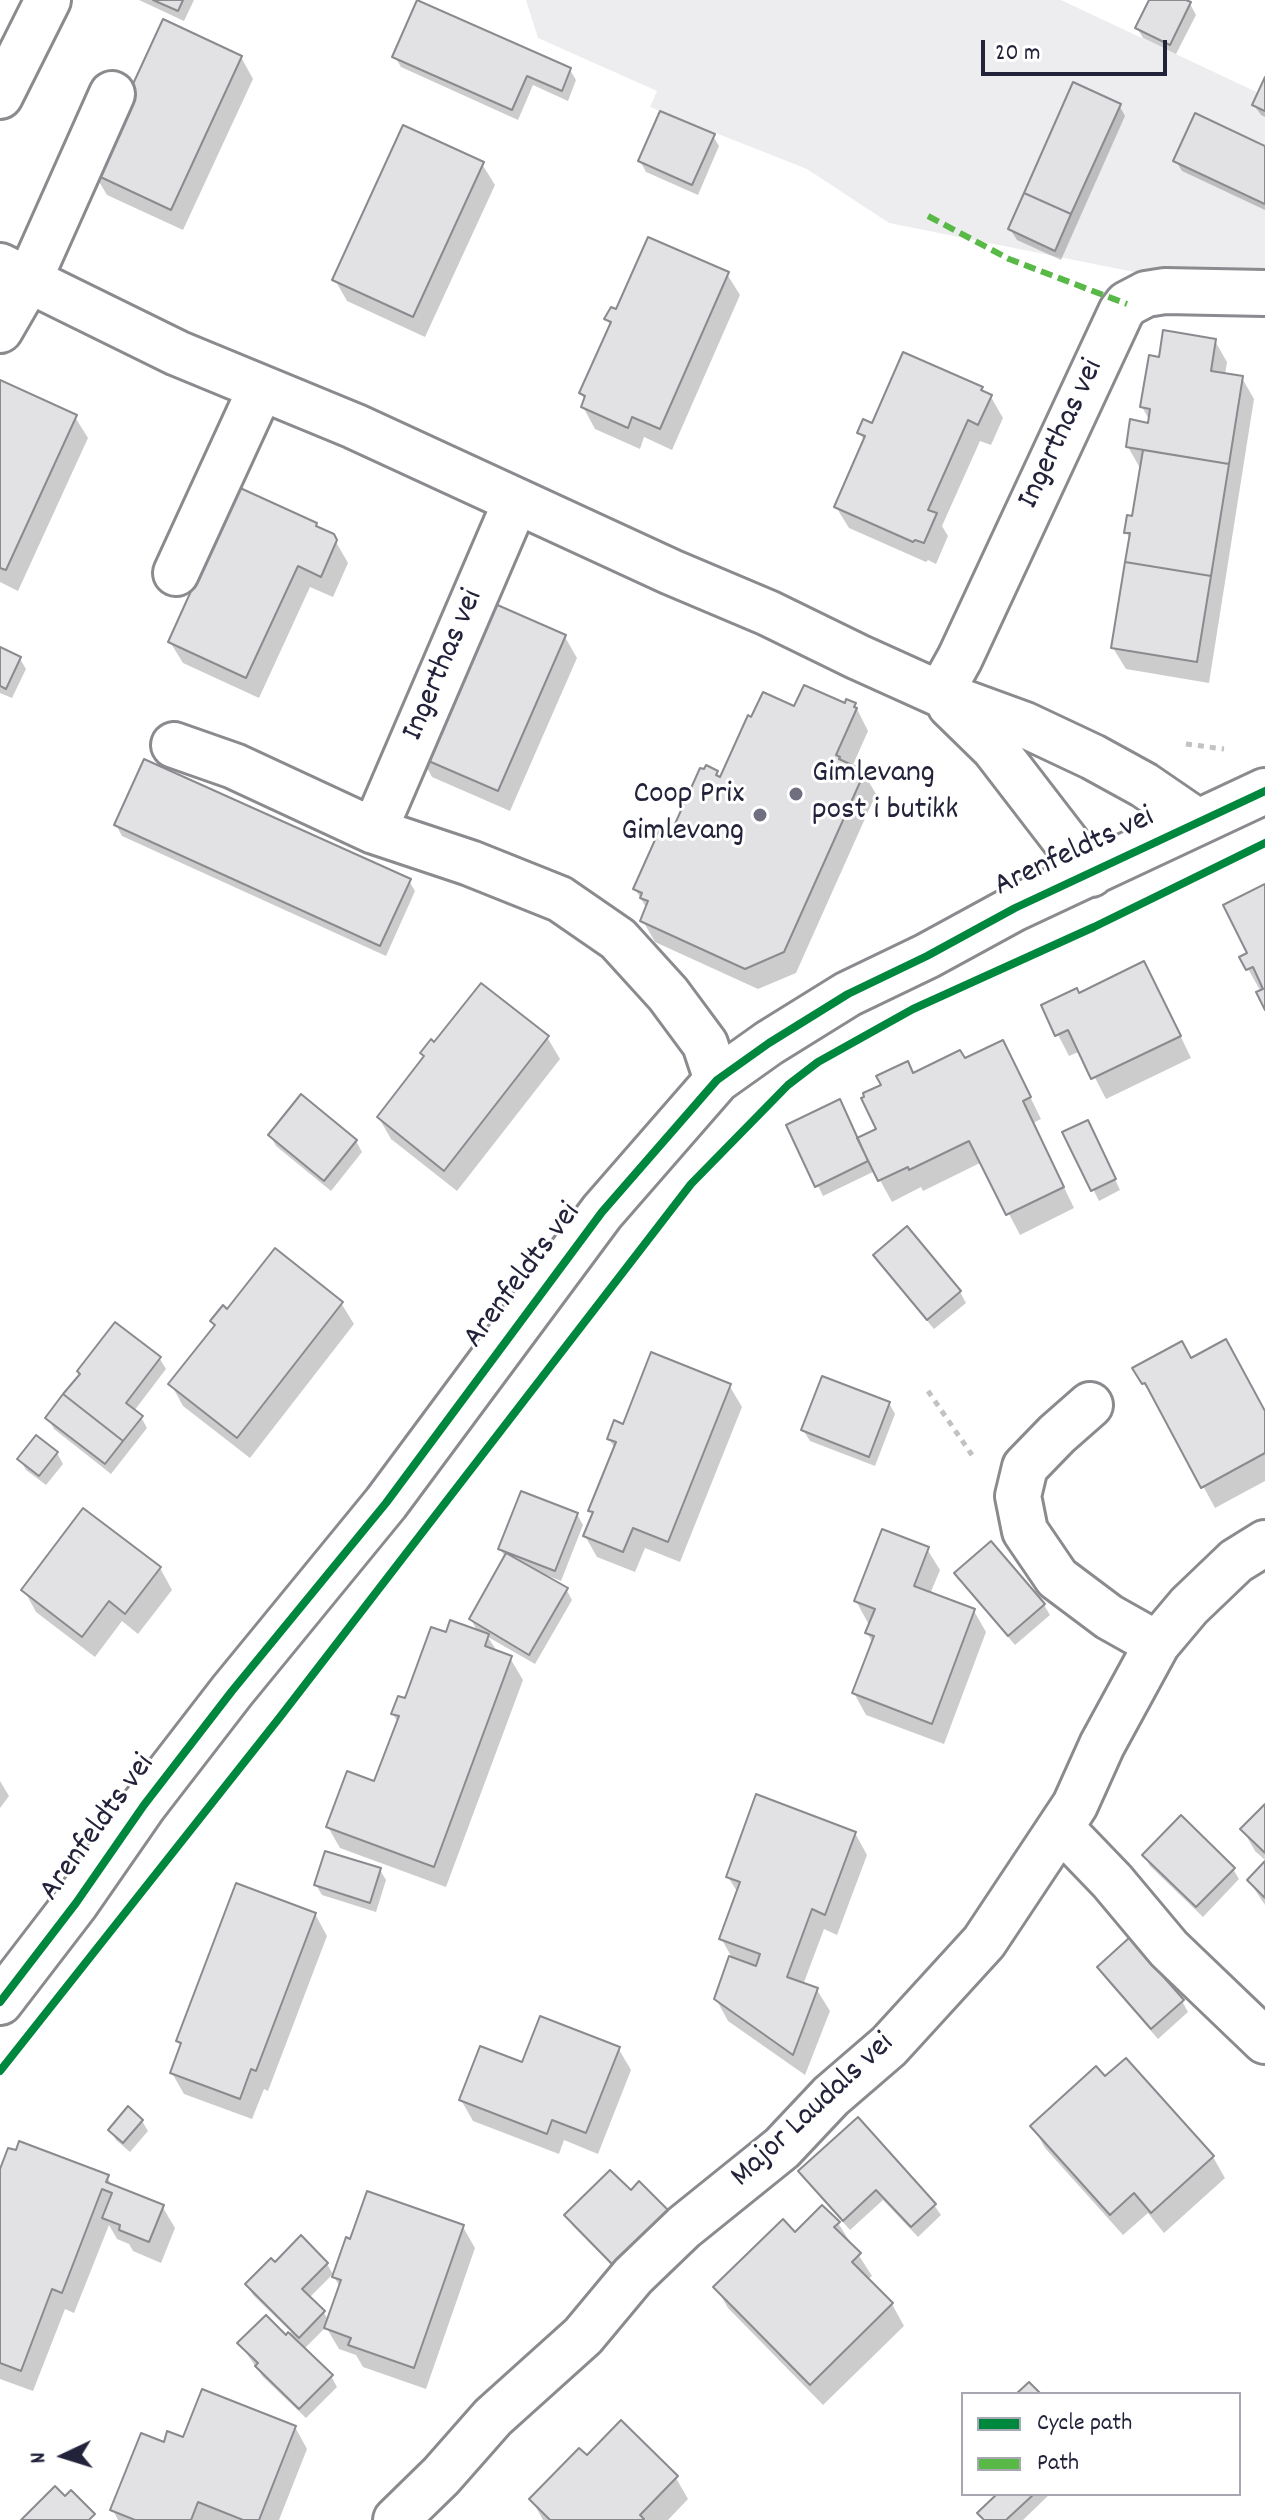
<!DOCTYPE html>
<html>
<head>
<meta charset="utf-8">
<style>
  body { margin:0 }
  #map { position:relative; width:1265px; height:2520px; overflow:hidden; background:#fff; font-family:Dekko,sans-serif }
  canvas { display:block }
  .legend { position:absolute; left:961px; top:2392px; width:280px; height:104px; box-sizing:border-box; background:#fff; border:2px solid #a7a7b1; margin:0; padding:10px 14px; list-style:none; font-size:24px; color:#22223b }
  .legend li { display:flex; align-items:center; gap:16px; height:40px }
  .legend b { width:40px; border:2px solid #a7a7b1 }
  .north { position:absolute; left:24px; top:2416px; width:80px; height:80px; -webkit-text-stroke:6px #fff; paint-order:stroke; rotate:266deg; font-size:22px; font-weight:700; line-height:32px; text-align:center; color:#22223b }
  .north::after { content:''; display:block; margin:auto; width:28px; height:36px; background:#22223b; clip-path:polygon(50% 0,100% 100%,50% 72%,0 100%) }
  .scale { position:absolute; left:981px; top:40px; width:186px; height:36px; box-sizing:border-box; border:4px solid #22223b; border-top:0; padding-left:10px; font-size:24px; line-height:28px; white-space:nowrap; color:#22223b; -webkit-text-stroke:6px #fff; paint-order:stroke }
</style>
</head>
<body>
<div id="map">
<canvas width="1265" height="2520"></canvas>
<ul class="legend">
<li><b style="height:10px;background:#00873e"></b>Cycle path</li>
<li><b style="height:10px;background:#58b947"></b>Path</li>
</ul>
<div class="north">N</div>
<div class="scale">20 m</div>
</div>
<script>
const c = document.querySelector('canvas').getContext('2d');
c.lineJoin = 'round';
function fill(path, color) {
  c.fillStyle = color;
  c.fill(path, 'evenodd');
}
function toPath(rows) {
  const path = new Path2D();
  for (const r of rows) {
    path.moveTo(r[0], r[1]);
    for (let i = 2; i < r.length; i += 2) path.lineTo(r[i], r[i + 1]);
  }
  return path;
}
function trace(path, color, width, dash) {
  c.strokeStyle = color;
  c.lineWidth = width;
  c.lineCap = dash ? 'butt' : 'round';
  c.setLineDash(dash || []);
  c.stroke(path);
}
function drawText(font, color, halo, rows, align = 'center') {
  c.font = font + ' Dekko,sans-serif';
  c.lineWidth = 6;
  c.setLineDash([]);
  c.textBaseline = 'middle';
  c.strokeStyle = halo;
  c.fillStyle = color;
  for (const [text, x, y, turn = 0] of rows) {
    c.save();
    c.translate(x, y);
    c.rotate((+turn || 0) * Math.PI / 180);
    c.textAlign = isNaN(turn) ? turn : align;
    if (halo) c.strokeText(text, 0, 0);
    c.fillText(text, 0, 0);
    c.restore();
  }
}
const green = toPath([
  [526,0,1061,0,1265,96,1265,287,1249,295,889,223,807,169,650,107,657,91,538,38]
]);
const shadow = toPath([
  [139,0,194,0,184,21],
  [1151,0,1182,0,1190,4,1196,15,1176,54,1143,38,1137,28],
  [241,57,253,79,183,230,107,195,94,173],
  [395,57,570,70,576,80,568,101,533,85,518,120,401,67],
  [1265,82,1265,117,1261,115,1254,105],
  [1119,105,1125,116,1061,260,1017,240,1010,229],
  [713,136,719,146,698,195,646,172,640,161],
  [1265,148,1265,210,1182,171,1176,161],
  [482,164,495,185,425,337,347,301,335,280],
  [727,274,740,295,672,450,644,437,640,449,595,429,583,407,585,401,581,393,611,327,607,319,617,312],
  [1215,341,1227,362,1225,375,1242,378,1254,399,1209,683,1126,669,1113,648,1131,541,1126,532,1134,518,1140,468,1128,447,1150,425,1150,421,1142,407,1161,359],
  [0,382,75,417,88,438,18,591,0,582],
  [982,389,985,394,991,397,1003,418,991,445,980,441,942,526,948,536,936,564,928,560,926,562,849,528,836,507,865,442,859,432,873,425],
  [316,525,318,529,332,535,348,563,333,597,310,587,259,698,183,663,170,642],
  [565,637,577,658,510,811,432,777,420,755],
  [0,649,20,659,26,669,12,698,0,693],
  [855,705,868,731,852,767,863,772,876,794,796,973,758,989,655,942,643,921,647,909,635,889,716,772,721,780,795,709],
  [116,825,409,881,415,891,386,956,122,836],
  [1265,887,1265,1005,1261,992,1242,958,1250,954],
  [1156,985,1191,1058,1106,1099,1081,1051,1069,1056,1043,1006,1079,995],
  [547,1037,560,1059,457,1191,391,1139,379,1118,425,1058,422,1053,435,1045],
  [964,1061,1014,1064,1041,1119,1033,1123,1074,1208,1020,1235,982,1162,923,1191,921,1187,892,1202,875,1171,823,1196,789,1126,858,1139,879,1130,914,1075],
  [1065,1133,1093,1133,1120,1190,1099,1201],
  [270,1135,356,1141,362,1152,331,1191,276,1146],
  [907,1229,960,1292,966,1303,934,1329,881,1266,875,1255],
  [341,1303,354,1324,250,1458,183,1406,171,1384,216,1328,212,1321,228,1312],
  [116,1325,160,1359,166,1369,134,1411,141,1417,147,1428,111,1474,54,1429,48,1418],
  [1190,1359,1265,1414,1265,1481,1215,1508,1158,1403,1156,1404,1135,1369],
  [729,1385,742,1407,680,1562,645,1548,635,1572,597,1557,585,1536,593,1516,591,1511,615,1449,609,1439,624,1426],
  [889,1403,895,1414,875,1466,810,1441,803,1430],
  [57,1453,63,1464,46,1485,26,1470,20,1459],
  [83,1511,160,1568,172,1590,138,1634,122,1621,95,1657,36,1612,24,1590],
  [577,1514,583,1525,561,1581,546,1575,545,1577,566,1589,572,1600,535,1664,488,1637,498,1653,510,1658,523,1680,446,1887,340,1848,328,1827,375,1784,398,1723,393,1714,406,1700,447,1635,478,1633,471,1619,506,1558,500,1549],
  [927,1549,940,1570,930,1594,974,1611,986,1632,944,1744,866,1715,854,1693,873,1643,867,1633,871,1624,868,1623,856,1601],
  [957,1573,1044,1605,1050,1615,1015,1645,963,1584],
  [0,1781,9,1796,0,1808],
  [1265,1807,1265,1860,1255,1851,1243,1830],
  [855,1833,867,1855,837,1935,824,1929,803,1985,817,1990,830,2011,805,2075,728,2021,716,1999,731,1956,721,1938,738,1893,728,1877],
  [1144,1855,1233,1869,1239,1879,1203,1917,1150,1866],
  [1265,1864,1265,1905,1249,1881],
  [380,1870,386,1880,376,1912,322,1895,316,1885],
  [315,1914,327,1936,268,2091,264,2089,252,2119,184,2094,172,2073,182,2047,178,2041],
  [1099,1968,1182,2001,1188,2012,1158,2039,1105,1978],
  [618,2048,631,2070,598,2154,564,2140,559,2154,473,2121,461,2100,523,2065],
  [1105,2079,1213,2157,1225,2178,1164,2233,1148,2213,1123,2235,1045,2148,1033,2126],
  [857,2120,934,2205,941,2215,918,2237,883,2200,850,2230,807,2182,801,2172],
  [142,2121,148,2131,130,2152,116,2140,110,2130],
  [0,2174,107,2177,113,2187,162,2206,175,2228,161,2263,133,2251,129,2244,117,2239,109,2225,74,2313,65,2309,33,2391,0,2379],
  [639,2184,667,2212,673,2222,620,2274,573,2226,567,2215,631,2193],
  [838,2223,872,2276,867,2280,892,2304,904,2326,823,2405,728,2308,716,2287,795,2234],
  [463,2227,475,2248,426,2389,363,2367,356,2355,339,2349,326,2327,304,2349,331,2376,337,2387,306,2418,263,2377,240,2344,286,2337,291,2332,253,2295,247,2285,275,2265,327,2264,333,2274,309,2298,324,2313,329,2321,340,2287,334,2277,352,2241],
  [295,2427,307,2449,279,2520,118,2520,113,2510,165,2444,184,2440],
  [587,2457,676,2478,688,2499,668,2520,543,2520,532,2500],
  [1000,2494,1050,2494,1023,2520,984,2520,980,2513]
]);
const building = toPath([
  [153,0,183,0,178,11,153,0],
  [417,0,571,68,562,91,527,76,512,110,392,57,417,0],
  [1149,0,1186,0,1191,2,1170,45,1135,28,1149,0],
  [163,19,242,56,171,210,92,173,129,82,133,84,163,19],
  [1265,77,1265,111,1252,105,1265,77],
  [1073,82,1121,104,1071,214,1024,193,1073,82],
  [660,111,715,134,692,185,638,161,660,111],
  [1195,113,1265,146,1265,204,1173,161,1195,113],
  [403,125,484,162,413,317,332,280,403,125],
  [1024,193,1071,214,1055,251,1008,229,1024,193],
  [648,237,729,272,660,429,632,417,628,428,581,407,585,396,579,393,611,322,604,319,611,307,616,309,648,237],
  [1163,330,1216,339,1211,371,1243,376,1229,464,1126,447,1130,419,1148,423,1150,409,1140,407,1149,355,1159,357,1163,330],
  [903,352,983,387,981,390,992,395,978,425,968,420,928,510,937,513,924,543,915,540,913,542,834,507,865,436,857,433,863,419,872,423,903,352],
  [0,380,77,415,6,570,0,568,0,380],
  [1143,450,1229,464,1211,576,1125,562,1130,533,1124,533,1127,515,1132,516,1143,450],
  [238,487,317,523,316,526,334,534,337,540,321,577,298,566,246,678,168,642,238,487],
  [1125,562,1211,576,1197,662,1111,648,1125,562],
  [486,600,566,635,498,791,417,756,486,600],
  [0,647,21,657,6,689,0,686,0,647],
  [804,685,845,703,846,699,856,703,854,707,857,708,836,755,840,757,839,759,865,771,784,952,745,969,640,921,648,901,640,898,642,893,633,889,659,831,670,835,700,768,704,769,706,765,718,771,716,775,720,777,748,715,751,717,763,692,794,706,804,685],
  [144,759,411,879,380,946,114,825,144,759],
  [1265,884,1265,1010,1256,992,1263,989,1253,967,1246,970,1239,957,1247,953,1223,905,1265,884],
  [1144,961,1181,1036,1091,1079,1068,1030,1055,1036,1041,1005,1077,988,1079,993,1144,961],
  [481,983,549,1036,444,1171,377,1117,424,1056,420,1053,431,1039,434,1042,481,983],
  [1003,1040,1031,1097,1023,1101,1064,1187,1006,1215,969,1141,909,1170,908,1167,878,1181,857,1138,876,1129,861,1098,864,1097,863,1093,881,1085,876,1076,908,1061,913,1073,960,1050,965,1058,1003,1040],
  [301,1094,357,1140,324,1181,268,1135,301,1094],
  [840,1099,868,1161,815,1187,786,1125,840,1099],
  [1088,1120,1116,1179,1091,1191,1062,1132,1088,1120],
  [907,1226,961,1291,927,1320,873,1255,907,1226],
  [275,1248,343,1302,237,1438,168,1384,215,1325,210,1321,223,1305,227,1309,275,1248],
  [115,1322,161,1357,126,1403,143,1416,123,1441,63,1394,80,1374,77,1371,115,1322],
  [1226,1339,1265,1411,1265,1453,1201,1488,1145,1383,1142,1384,1132,1368,1182,1341,1191,1358,1226,1339],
  [651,1352,731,1384,668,1542,633,1528,623,1552,583,1536,593,1512,588,1511,616,1442,607,1439,614,1420,623,1424,651,1352],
  [822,1376,890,1402,869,1457,801,1430,822,1376],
  [63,1394,123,1441,105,1464,45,1418,63,1394],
  [36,1435,58,1452,39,1476,17,1459,36,1435],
  [521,1491,578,1513,555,1571,498,1549,521,1491],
  [83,1508,161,1567,125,1614,109,1601,82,1637,21,1590,83,1508],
  [882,1529,929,1547,914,1586,975,1609,932,1724,852,1693,874,1636,865,1633,875,1609,854,1601,882,1529],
  [991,1541,1045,1604,1008,1636,954,1573,991,1541],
  [506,1553,568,1588,529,1655,469,1619,506,1553],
  [450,1620,489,1634,485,1646,512,1656,434,1867,326,1827,347,1771,374,1781,399,1716,391,1714,398,1696,405,1698,431,1627,446,1632,450,1620],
  [756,1794,856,1832,825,1915,812,1909,787,1977,818,1988,793,2055,714,1999,729,1956,756,1966,760,1954,719,1939,740,1882,726,1877,756,1794],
  [1265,1804,1265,1853,1240,1829,1265,1804],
  [1181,1815,1235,1868,1196,1907,1142,1855,1181,1815],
  [325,1851,381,1868,370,1903,314,1885,325,1851],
  [1265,1861,1265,1898,1247,1880,1265,1861],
  [236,1883,316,1913,256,2071,251,2069,240,2099,170,2073,181,2043,176,2041,236,1883],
  [1129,1938,1184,2000,1151,2029,1097,1967,1129,1938],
  [540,2016,620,2047,586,2133,552,2120,547,2134,459,2100,480,2046,522,2062,540,2016],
  [1126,2058,1214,2156,1151,2213,1134,2193,1110,2215,1030,2126,1096,2066,1105,2076,1126,2058],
  [128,2106,143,2120,123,2143,108,2130,128,2106],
  [858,2117,936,2204,911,2227,876,2190,843,2221,798,2171,858,2117],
  [19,2141,109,2175,106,2182,164,2205,149,2242,119,2230,120,2225,102,2218,112,2193,102,2189,62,2293,52,2289,21,2371,0,2363,0,2169,8,2148,16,2150,19,2141],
  [610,2170,631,2190,639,2181,668,2210,613,2265,564,2215,610,2170],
  [367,2191,464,2225,414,2368,348,2345,351,2338,324,2328,341,2280,332,2277,346,2237,350,2239,367,2191],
  [822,2205,840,2222,834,2227,861,2253,852,2262,893,2303,810,2385,713,2287,783,2219,795,2232,822,2205],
  [301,2235,328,2263,302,2289,325,2311,299,2338,245,2284,271,2258,275,2262,301,2235],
  [266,2315,286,2335,288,2332,333,2375,299,2409,255,2366,258,2363,237,2343,266,2315],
  [1029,2382,1041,2394,1016,2394,1029,2382],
  [202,2389,296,2426,259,2520,243,2520,198,2502,191,2520,135,2520,110,2510,141,2433,164,2442,167,2431,183,2437,202,2389],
  [621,2420,678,2476,640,2515,644,2519,643,2520,550,2520,529,2499,579,2448,587,2455,621,2420],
  [55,2486,65,2496,71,2490,95,2514,89,2520,21,2520,55,2486],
  [997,2494,1034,2494,1006,2520,984,2520,977,2513,997,2494]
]);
const path = toPath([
  [1186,744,1224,749],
  [928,1391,972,1455]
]);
const minor = toPath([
  [0,96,48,0],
  [0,266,177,353,354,426,671,572,768,613,858,657,940,694,1025,725,1093,757,1144,785,1198,822],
  [0,330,29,280,112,94],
  [176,573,261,388],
  [940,694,960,658,1121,312,1127,304,1146,294,1165,291,1265,293],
  [950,705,994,748,1091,874],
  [174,745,234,766,374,831,470,863,560,899,618,939,668,994,705,1044,717,1080],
  [374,831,516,501],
  [1090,1405,1057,1434,1025,1467,1018,1496,1025,1531,1057,1578,1109,1617,1157,1644],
  [1061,1828,1112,1881,1169,1949,1265,2041],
  [0,2002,76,1903,144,1805,232,1691,386,1503,602,1212,717,1080,769,1043,848,994,927,956,1015,908,1265,791],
  [396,2520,441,2476,493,2417,583,2336,633,2276,684,2227,782,2148,831,2096,889,2046,984,1942,1075,1805,1102,1745,1157,1644,1189,1606,1236,1561,1265,1543]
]);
const quiet = toPath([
  [928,216,1009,259,1127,304]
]);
const cycleway = toPath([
  [0,2002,76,1903,144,1805,232,1691,386,1503,602,1212,717,1080,769,1043,848,994,927,956,1015,908,1265,791],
  [0,2071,280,1717,691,1184,788,1085,818,1062,913,1009,1094,927,1265,843]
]);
const markers = [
  [796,794,8,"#6f6f80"],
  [760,815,8,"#6f6f80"]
];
const streetNames = [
  ["Ingerthas vei",1063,435,-65],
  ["Ingerthas vei",445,666,-67],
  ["Arenfeldts vei",1075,854,-25],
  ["Arenfeldts vei",524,1277,-53],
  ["Arenfeldts vei",99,1829,-54],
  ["Major Laudals vei",814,2112,-43]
];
const poiNames = [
  ["Gimlevang",812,776],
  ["post i butikk",812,813],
  ["Coop Prix",744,797,"right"],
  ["Gimlevang",744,834,"right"]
];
fill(green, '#ededef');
fill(shadow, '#0003');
fill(building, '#e2e2e4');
trace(building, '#8a8a8f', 2);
trace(minor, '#8a8a8f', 50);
trace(path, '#c2c2c4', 5, [6, 6]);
trace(minor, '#fff', 44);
trace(quiet, '#58b947', 6, [12, 6]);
trace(cycleway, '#00873e', 8);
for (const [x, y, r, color] of markers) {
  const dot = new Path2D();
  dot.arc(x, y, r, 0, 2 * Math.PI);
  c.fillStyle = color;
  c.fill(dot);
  trace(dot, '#fff', 3);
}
drawText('32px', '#22223b', '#fff', streetNames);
drawText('32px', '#22223b', '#fff', poiNames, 'left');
</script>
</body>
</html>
